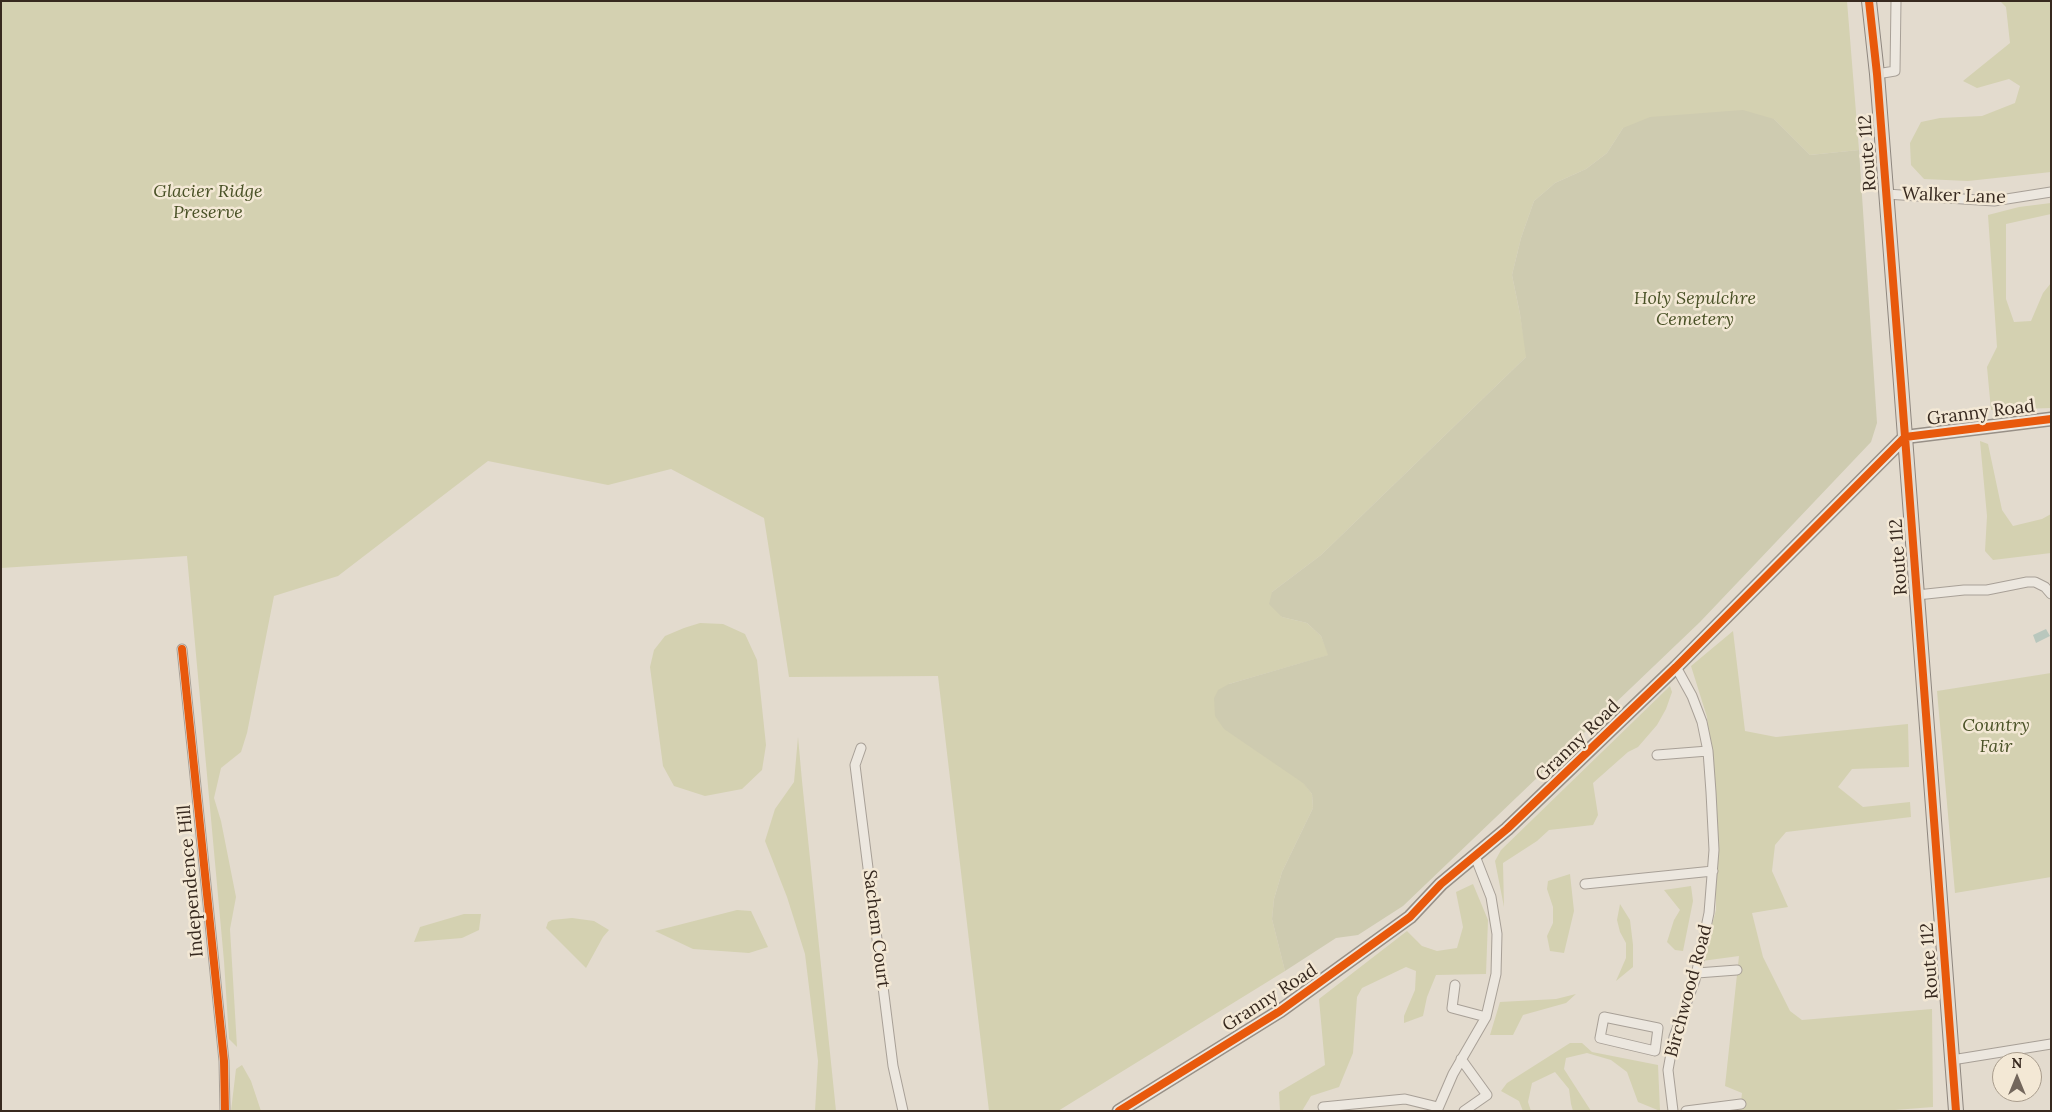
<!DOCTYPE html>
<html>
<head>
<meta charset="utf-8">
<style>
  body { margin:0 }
  #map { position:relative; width:2052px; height:1112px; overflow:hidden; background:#e3dbce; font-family:Lora,serif }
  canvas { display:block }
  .frame { position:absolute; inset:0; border:2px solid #37291f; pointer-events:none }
  .north { position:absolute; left:1992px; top:1052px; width:50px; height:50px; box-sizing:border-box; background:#f3e8d5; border:1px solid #a89c8c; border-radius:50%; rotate:0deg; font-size:14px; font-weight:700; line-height:20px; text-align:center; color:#37291f }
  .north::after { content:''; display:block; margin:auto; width:18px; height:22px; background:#73675c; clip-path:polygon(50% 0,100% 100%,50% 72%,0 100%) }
</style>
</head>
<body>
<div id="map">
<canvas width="2052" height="1112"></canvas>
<div class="frame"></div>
<div class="north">N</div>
</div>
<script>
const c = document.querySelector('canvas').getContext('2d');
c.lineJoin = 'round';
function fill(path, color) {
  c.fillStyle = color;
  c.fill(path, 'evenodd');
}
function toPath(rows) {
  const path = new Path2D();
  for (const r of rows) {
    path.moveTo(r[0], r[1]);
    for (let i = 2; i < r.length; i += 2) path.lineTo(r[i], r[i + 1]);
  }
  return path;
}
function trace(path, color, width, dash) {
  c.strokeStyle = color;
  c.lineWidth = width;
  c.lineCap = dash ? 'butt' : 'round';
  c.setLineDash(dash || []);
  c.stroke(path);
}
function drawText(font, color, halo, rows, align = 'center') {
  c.font = font + ' Lora,serif';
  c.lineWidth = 5;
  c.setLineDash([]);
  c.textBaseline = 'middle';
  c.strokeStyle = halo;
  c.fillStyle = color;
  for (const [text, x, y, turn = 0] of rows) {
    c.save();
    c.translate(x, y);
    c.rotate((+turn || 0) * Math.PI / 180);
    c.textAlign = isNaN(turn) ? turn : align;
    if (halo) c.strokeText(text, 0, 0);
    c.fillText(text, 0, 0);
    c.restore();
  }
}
const green = toPath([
  [1,1,1847,1,1859,150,1810,155,1774,119,1623,128,1607,153,1586,169,1555,183,1534,201,1521,238,1512,275,1520,314,1527,356,1321,555,1272,592,1282,617,1307,623,1321,636,1329,655,1229,684,1312,794,1313,808,1282,872,1274,899,1272,919,1285,971,1058,1111,989,1111,938,676,789,677,764,518,671,469,608,485,488,461,338,576,274,596,247,733,241,752,221,768,214,798,221,821,236,897,230,929,237,1047,229,1039,224,961,187,556,1,568],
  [2000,1,2051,1,2051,172,1968,181,1924,179,1911,165,1910,143,1921,122,1940,118,1982,116,2015,103,2020,86,2009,79,1977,88,1963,81,2010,43,2006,7],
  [2051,203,2051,214,2006,224,2006,299,2014,322,2031,321,2043,293,2051,283,2051,408,1991,410,1987,367,1997,347,1988,215,2019,207],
  [1980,441,1988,444,2002,510,2013,526,2042,519,2051,514,2051,553,1993,560,1985,551,1987,516],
  [700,623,723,624,745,634,757,660,766,745,762,770,742,789,705,796,674,786,663,766,650,667,654,650,665,636,684,628],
  [1733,631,1745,731,1776,737,1908,724,1909,767,1852,769,1838,787,1863,807,1910,802,1911,817,1786,832,1775,845,1772,871,1788,907,1752,913,1763,957,1790,1011,1802,1020,1932,1009,1933,1107,1882,1111,1740,1111,1742,1093,1725,1086,1739,956,1702,961,1716,910,1715,807,1707,717,1691,666],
  [2051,673,2051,877,1955,893,1937,691],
  [1670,686,1672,692,1666,709,1657,725,1638,747,1628,752,1593,783,1598,815,1593,825,1549,830,1537,841,1503,863,1504,907,1495,861,1501,850],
  [798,737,802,781,836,1111,815,1111,818,1061,805,954,787,897,765,841,775,809,794,782],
  [1570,874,1574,911,1564,953,1550,951,1547,936,1553,923,1553,907,1547,889,1548,881],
  [1473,884,1488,920,1486,974,1436,975,1427,997,1423,1016,1404,1023,1404,1016,1415,990,1416,971,1406,967,1362,988,1357,997,1353,1053,1339,1087,1311,1096,1302,1111,1280,1111,1279,1092,1325,1065,1319,999,1407,931,1422,946,1437,951,1457,948,1463,927,1456,892],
  [1691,886,1693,901,1683,951,1675,950,1667,942,1674,920,1680,910,1664,890],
  [1620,904,1630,920,1633,945,1633,967,1616,981,1626,958,1626,943,1620,932,1617,920],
  [737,910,751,911,768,947,749,953,693,949,655,931],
  [464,914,481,914,479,930,462,938,414,942,420,927],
  [572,918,594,921,609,930,603,937,586,968,546,928,548,922,552,920],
  [1576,994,1566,1003,1523,1015,1513,1035,1490,1035,1500,1002,1556,999],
  [1570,1043,1582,1043,1592,1052,1658,1065,1660,1111,1638,1102,1627,1072,1611,1060,1587,1053,1566,1058,1564,1069,1591,1111,1573,1111,1571,1104,1569,1089,1555,1072,1532,1083,1528,1102,1531,1111,1523,1111,1519,1101,1501,1091,1507,1083],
  [242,1065,251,1081,261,1111,231,1111,236,1069]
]);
const cemetery = toPath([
  [1743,110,1774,119,1810,155,1859,150,1877,423,1871,442,1700,622,1403,906,1358,935,1336,938,1285,971,1272,919,1274,899,1282,872,1313,808,1312,794,1303,783,1224,729,1215,716,1214,698,1218,690,1229,684,1328,655,1321,636,1307,623,1282,617,1269,604,1272,592,1321,555,1526,357,1520,314,1512,275,1521,238,1534,201,1555,183,1586,169,1607,153,1623,128,1650,117]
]);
const water = toPath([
  [2046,629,2050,636,2036,643,2033,635]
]);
const street = toPath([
  [1877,74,1895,71,1896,1],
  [1886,194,1994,201,2051,192],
  [1917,595,1964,590,1987,590,2027,582,2035,582,2045,587,2051,594],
  [182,649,224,1061,225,1111],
  [861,748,855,765,893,1066,903,1111],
  [1657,755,1708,751],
  [1585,884,1713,871],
  [1697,973,1737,970],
  [1455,985,1452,1008,1486,1017],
  [1604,1017,1658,1028,1655,1051,1600,1038,1604,1017],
  [1461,1059,1487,1095,1464,1111],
  [1952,1060,2051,1044],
  [1323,1107,1405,1099,1438,1107],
  [1437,1111,1453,1074,1486,1017,1496,974,1497,934,1491,897,1475,856],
  [1673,1111,1668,1070,1674,1037,1695,980,1709,913,1714,850,1711,792,1708,751,1702,722,1692,696,1676,667],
  [1686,1111,1741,1104]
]);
const secondary = toPath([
  [1119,1111,1280,1011,1410,917,1441,884,1507,829,1676,667,1905,437,2051,419]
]);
const primary = toPath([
  [1869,1,1877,74,1901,384,1956,1111]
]);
const cycleway = toPath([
  [1869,1,1877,74,1901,384,1956,1111],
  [182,649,224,1061,225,1111],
  [1119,1111,1280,1011,1410,917,1441,884,1507,829,1676,667,1905,437,2051,419]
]);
const streetNames = [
  ["Route 112",1868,153,-94],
  ["Walker Lane",1954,196,2],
  ["Granny Road",1981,413,-7],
  ["Route 112",1899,557,-94],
  ["Granny Road",1578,741,-44],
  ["Independence Hill",191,881,-95],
  ["Sachem Court",876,929,83],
  ["Route 112",1930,961,-94],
  ["Birchwood Road",1689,991,-75],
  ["Granny Road",1270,998,-33]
];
const parkNames = [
  ["Glacier Ridge",208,192],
  ["Preserve",208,213],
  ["Holy Sepulchre",1695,299],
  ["Cemetery",1695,320],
  ["Country",1996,726],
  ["Fair",1996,747]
];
fill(green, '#d4d1b1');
fill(cemetery, '#cecbb0');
fill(water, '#b9c7bd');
trace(street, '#a8a097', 11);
trace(secondary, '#989087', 15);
trace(primary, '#8e867e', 16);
trace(street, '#ece7df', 9);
trace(secondary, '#ece7df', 12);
trace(primary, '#e3dcd1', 14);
trace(cycleway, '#e8590c', 8);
drawText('18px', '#37291f', '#f3e8d5', streetNames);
drawText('italic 18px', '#4a5227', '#f3e8d5', parkNames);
</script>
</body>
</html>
